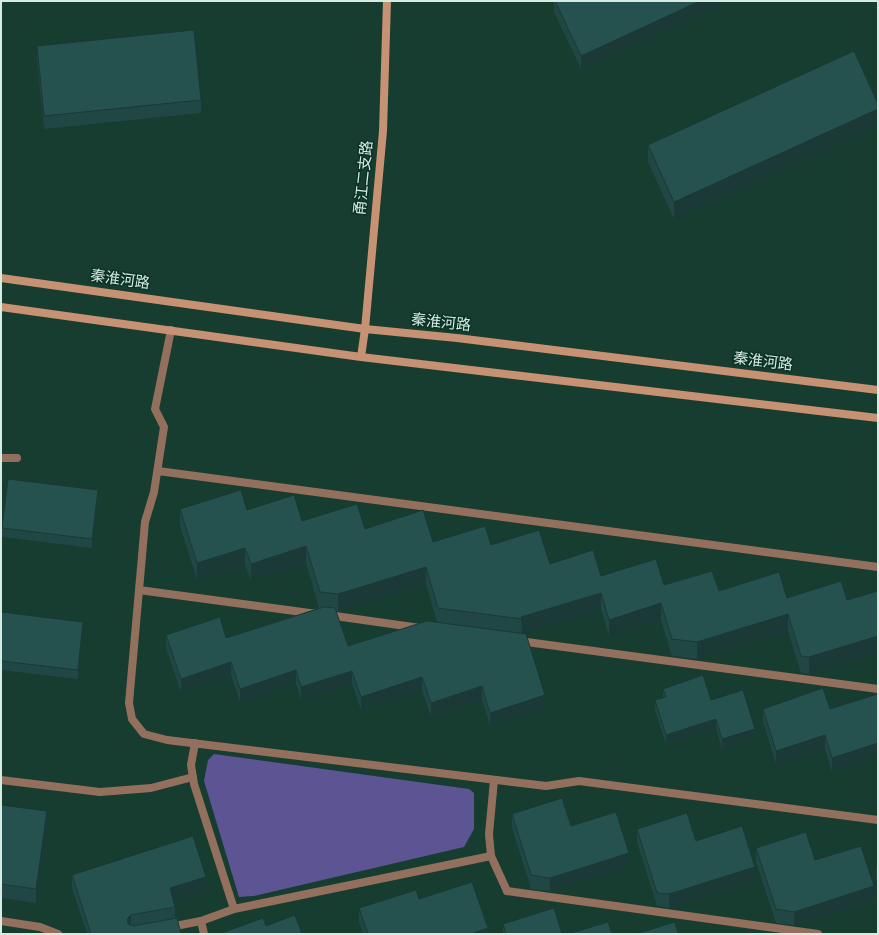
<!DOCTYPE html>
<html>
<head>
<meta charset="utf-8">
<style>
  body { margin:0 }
  #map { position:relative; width:879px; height:935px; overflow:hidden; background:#163d30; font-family:Karla,sans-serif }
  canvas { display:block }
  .frame { position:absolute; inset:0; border:2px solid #d6ebe2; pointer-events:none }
</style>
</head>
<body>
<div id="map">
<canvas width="879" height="935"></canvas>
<div class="frame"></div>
</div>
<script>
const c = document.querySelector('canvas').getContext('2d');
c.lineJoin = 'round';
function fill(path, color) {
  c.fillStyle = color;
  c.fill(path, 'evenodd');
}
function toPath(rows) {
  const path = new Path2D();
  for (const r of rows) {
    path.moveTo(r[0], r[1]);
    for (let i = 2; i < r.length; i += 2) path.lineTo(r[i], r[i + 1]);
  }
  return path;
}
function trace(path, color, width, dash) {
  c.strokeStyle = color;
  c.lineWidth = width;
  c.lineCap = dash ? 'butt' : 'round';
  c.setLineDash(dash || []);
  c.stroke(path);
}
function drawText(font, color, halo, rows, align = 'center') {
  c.font = font + ' Karla,"Noto Sans SC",sans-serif';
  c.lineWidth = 3;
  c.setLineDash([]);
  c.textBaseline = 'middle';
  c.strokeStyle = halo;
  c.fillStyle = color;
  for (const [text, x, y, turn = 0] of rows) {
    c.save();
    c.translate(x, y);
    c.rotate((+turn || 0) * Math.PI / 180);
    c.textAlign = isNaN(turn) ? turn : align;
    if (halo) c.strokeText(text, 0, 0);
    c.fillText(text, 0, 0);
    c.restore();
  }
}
const green = toPath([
  [214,754,469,789,474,793,474,829,464,847,254,896,239,897,204,781,208,760]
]);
const lane = toPath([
  [1,458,17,458],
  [158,471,878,567],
  [139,590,317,614],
  [328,615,420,628],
  [519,641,878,689],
  [1,780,100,792,151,788,193,777],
  [507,891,818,934],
  [1,921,40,927,58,934],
  [170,927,201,921,204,934]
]);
const street = toPath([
  [171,330,155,409,164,427,154,492,145,522,129,703,132,719,144,734,167,740,546,786,579,781,878,820],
  [195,743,191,765,194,784,234,909],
  [494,780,489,834,491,856,507,891],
  [201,921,234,909,491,856]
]);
const secondary = toPath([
  [1,278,365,329,457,338,878,390],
  [1,307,361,357,878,418],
  [361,357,365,329,383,131,387,1]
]);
const wall = toPath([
  [554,1,730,1,581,69,554,12],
  [37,46,201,100,201,113,44,129,37,59],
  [878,104,674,219,648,162,648,145],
  [98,500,92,548,2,537,2,528],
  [180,509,247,510,302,521,365,529,433,542,491,545,550,564,601,576,664,585,719,591,787,598,847,600,878,591,878,653,809,674,801,673,788,631,697,659,672,656,661,620,609,636,601,609,523,634,545,708,490,726,482,700,431,716,422,691,361,710,352,684,301,700,296,684,240,702,231,675,181,692,166,648,166,635,226,638,319,608,306,563,251,580,245,565,197,580,180,526],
  [426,584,437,622,348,646,336,611,338,611],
  [1,612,83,631,78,679,1,670],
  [663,689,711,700,755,738,722,749,716,728,666,744,655,710,655,700,663,698],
  [878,694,832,772,825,749,776,764,763,722,763,709,830,709],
  [1,805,47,825,36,903,1,898],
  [512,814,571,826,629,866,550,891,531,889,512,828],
  [637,829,696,841,755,881,669,908,657,906,637,842],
  [756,848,815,860,874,900,794,925,776,923,756,862],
  [878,863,878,884,876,878,876,864],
  [72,875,206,890,173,901,175,907,175,918,181,934,87,934,72,888],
  [419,899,488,934,363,934,359,922,359,908],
  [503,924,562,934,503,934]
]);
const shadedWall = toPath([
  [700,1,730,1,581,69,581,56],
  [878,109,878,126,674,219,674,202],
  [98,490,98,500,92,548,92,539],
  [306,546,306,563,251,580,251,564],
  [245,548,245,565,197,580,197,563],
  [426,567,426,584,338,611,338,594],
  [601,593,601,609,522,634,521,617],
  [661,603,661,620,609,636,609,620],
  [788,614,788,631,697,659,697,642],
  [83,622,83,631,78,679,78,670],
  [878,636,878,653,809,674,809,657],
  [231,662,231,675,181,692,181,679],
  [296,670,296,684,240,702,240,689],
  [352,671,352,684,301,700,301,687],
  [422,677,422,691,361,710,361,697],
  [482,686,482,700,431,716,431,703],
  [545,695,545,708,490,726,490,713],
  [716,719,716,728,666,744,666,735],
  [755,729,755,738,722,749,722,739],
  [825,735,825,749,776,764,776,751],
  [878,743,878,757,832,772,832,758],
  [47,811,47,825,36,903,36,889],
  [629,853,629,866,550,891,550,878],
  [755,867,755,881,669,908,669,894],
  [206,877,206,890,170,902,170,888],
  [874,886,874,900,794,925,794,912],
  [131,915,131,929,127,933,127,919],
  [488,928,488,934,471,934]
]);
const building = toPath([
  [555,1,700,1,581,56,555,1],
  [194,30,201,100,44,116,37,46,194,30],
  [854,51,878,104,878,109,674,202,648,145,854,51],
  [8,479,98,490,92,539,2,528,8,479],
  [241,490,247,510,294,495,302,521,357,504,365,529,423,510,433,542,485,526,491,545,539,530,550,564,593,550,601,576,656,559,664,585,712,571,719,591,779,572,787,598,841,581,847,600,878,591,878,636,809,657,801,656,788,614,697,642,672,639,661,603,609,620,601,593,521,617,522,619,438,608,426,567,338,594,320,592,306,546,251,564,245,548,197,563,180,509,241,490],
  [324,607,335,608,348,646,427,621,526,634,545,695,490,713,482,686,431,703,422,677,361,697,352,671,301,687,296,670,240,689,231,662,181,679,166,635,220,617,226,638,324,607],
  [1,612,83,622,78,670,1,661,1,612],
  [703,675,711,700,743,690,755,729,722,739,716,719,666,735,655,700,666,697,663,689,703,675],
  [823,688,830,709,878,694,878,743,832,758,825,735,776,751,763,709,823,688],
  [562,798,571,826,616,812,629,853,550,878,531,875,512,814,562,798],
  [1,805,47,811,36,889,1,884,1,805],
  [687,813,696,841,742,826,755,867,669,894,657,893,637,829,687,813],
  [806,832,815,860,861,846,874,886,794,912,776,909,756,848,806,832],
  [193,836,206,877,170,888,175,907,131,915,127,919,128,924,133,926,177,918,181,934,91,934,72,875,193,836],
  [878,863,878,870,876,864,878,863],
  [472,882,488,928,471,934,368,934,359,908,416,890,419,899,472,882],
  [554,908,562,934,506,934,503,924,554,908],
  [295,915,302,934,219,934,263,918,266,926,295,915],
  [608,922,612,934,568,934,608,922],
  [675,922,678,934,636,934,675,922]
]);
const streetNames = [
  ["甬江二支路",364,178,-84],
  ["秦淮河路",120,280,8],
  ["秦淮河路",441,323,6],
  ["秦淮河路",763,362,7]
];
fill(green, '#5d5494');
trace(lane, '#93705e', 8);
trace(street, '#93705e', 8);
trace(secondary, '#c79174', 8);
fill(wall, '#204744');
fill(shadedWall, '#1a3937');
fill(building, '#25524f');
trace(building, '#1a3937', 1);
drawText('15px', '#d6ebe2', '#0a3326', streetNames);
</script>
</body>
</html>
